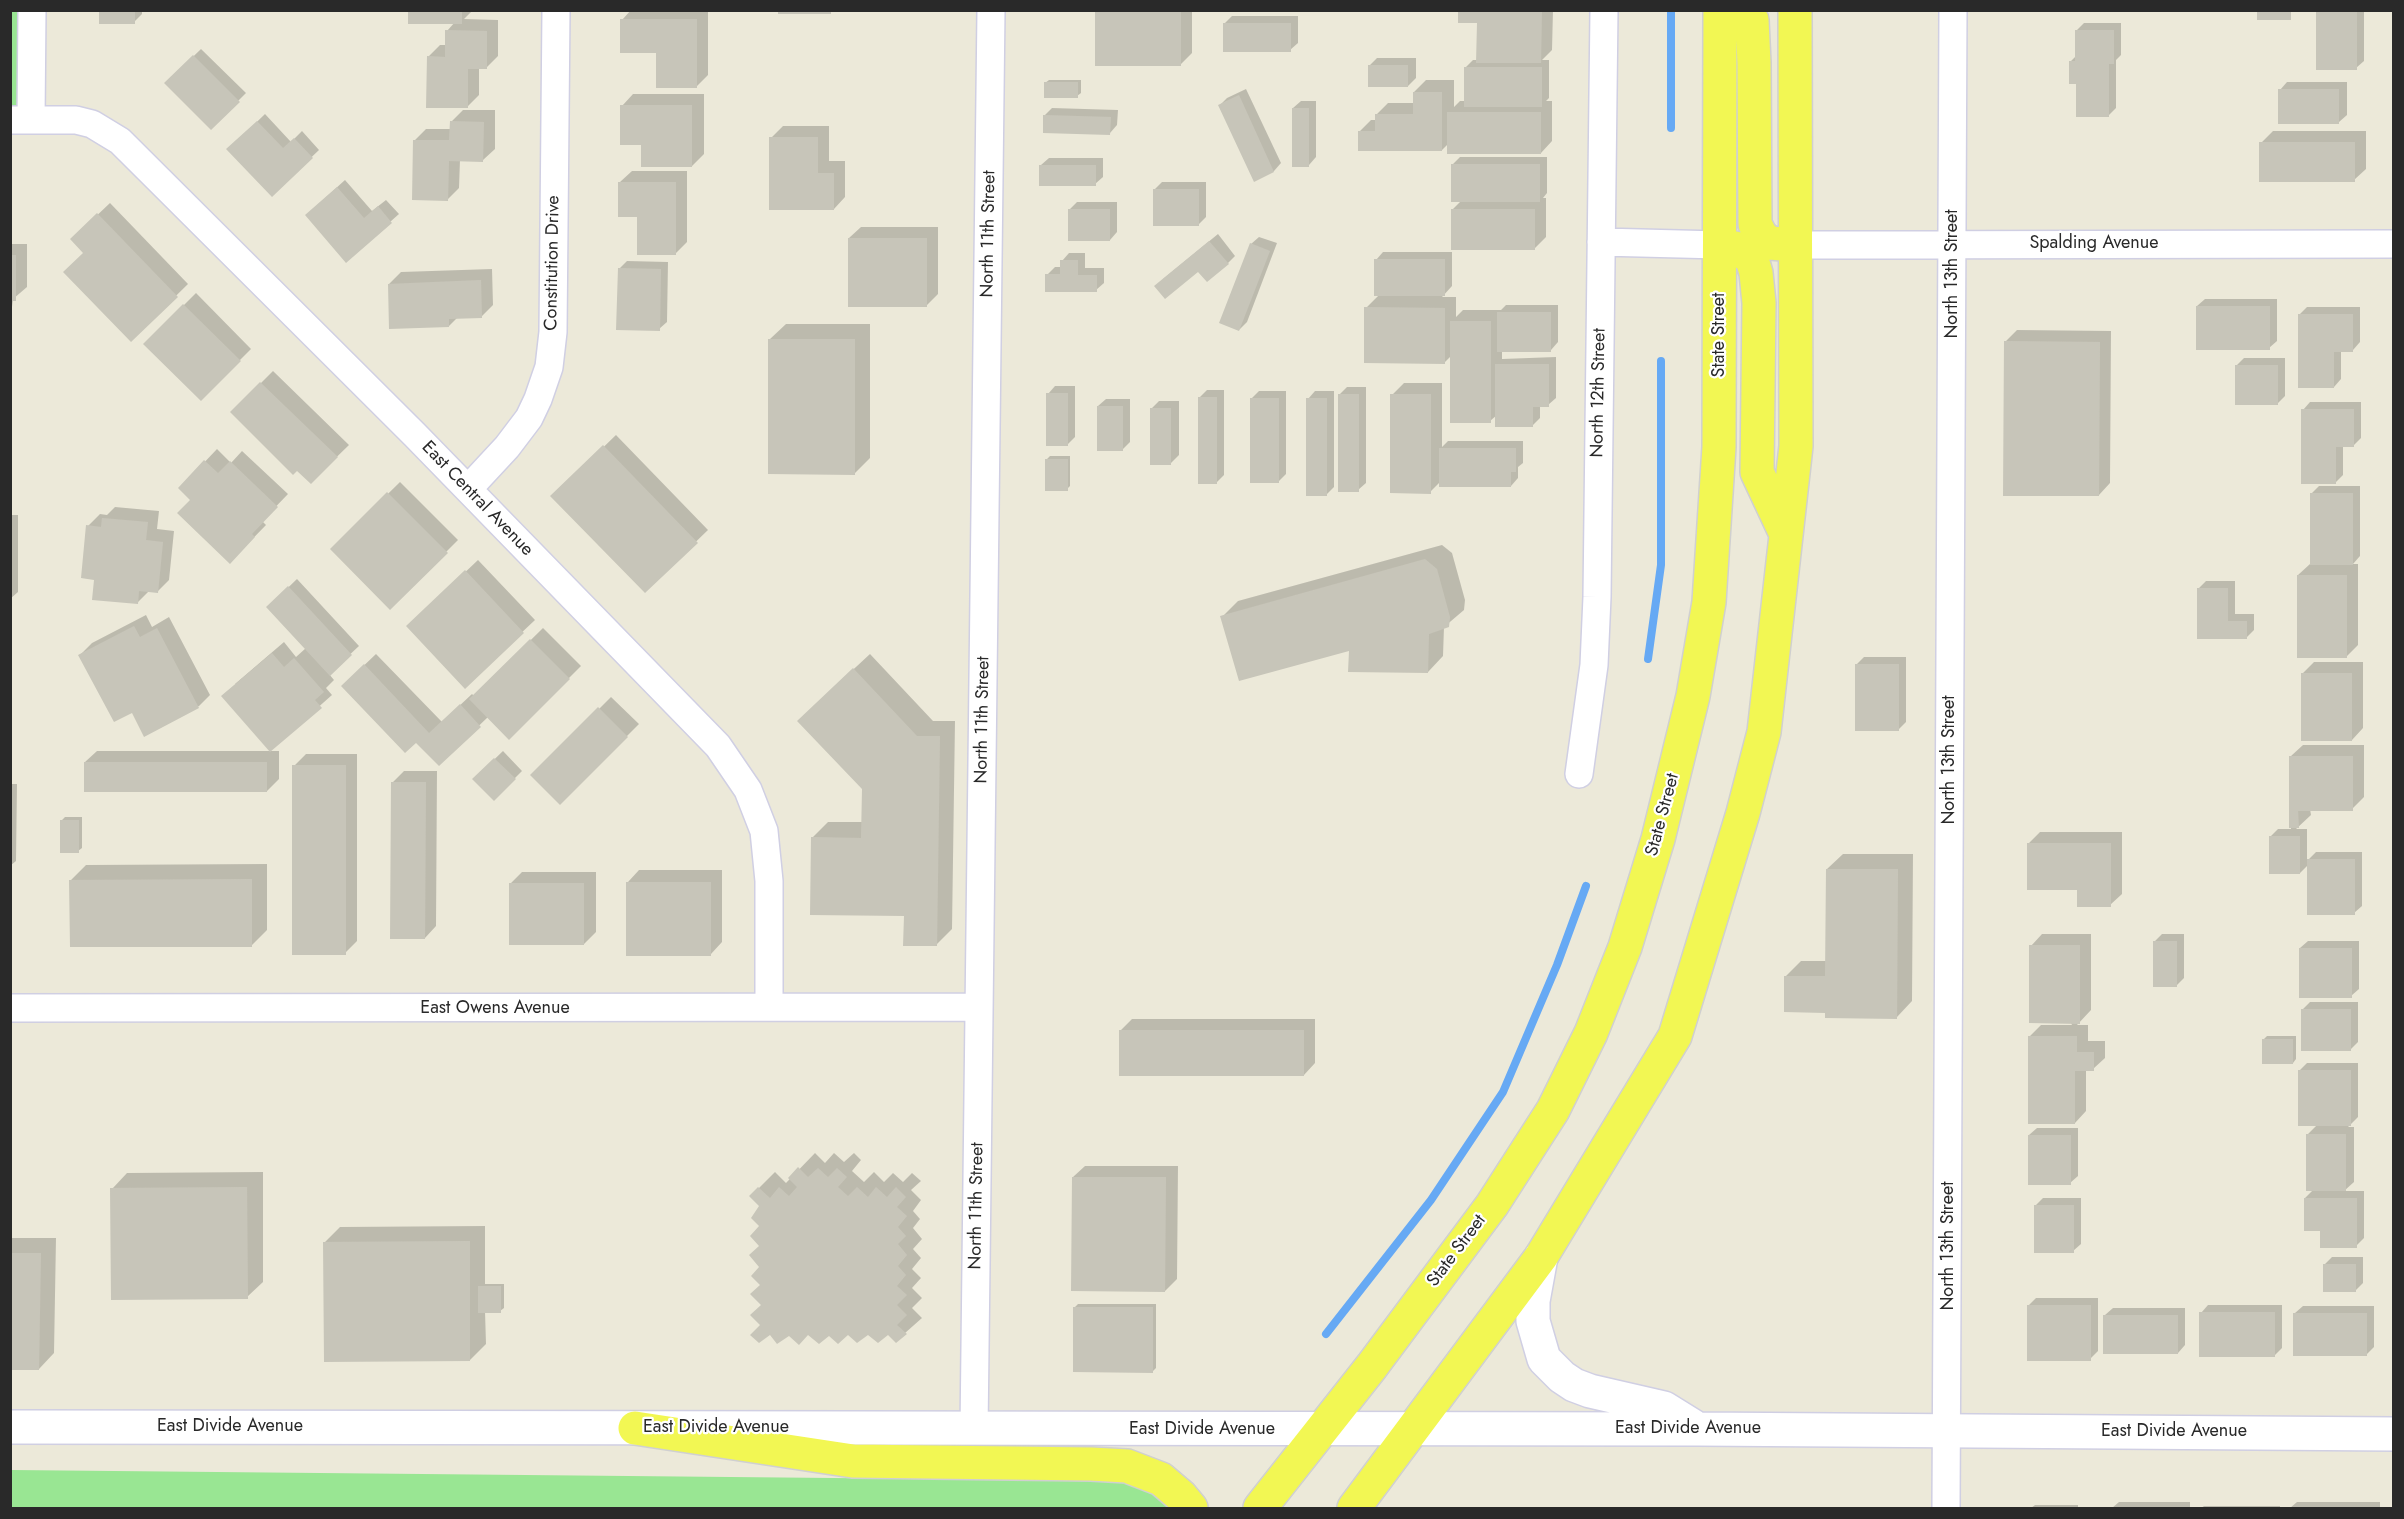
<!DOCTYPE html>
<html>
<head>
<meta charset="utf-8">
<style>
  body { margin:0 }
  #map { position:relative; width:2404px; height:1519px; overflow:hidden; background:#ece9d9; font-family:Jost,sans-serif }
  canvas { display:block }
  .frame { position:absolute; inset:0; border:12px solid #292929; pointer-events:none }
</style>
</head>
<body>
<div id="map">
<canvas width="2404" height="1519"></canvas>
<div class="frame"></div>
</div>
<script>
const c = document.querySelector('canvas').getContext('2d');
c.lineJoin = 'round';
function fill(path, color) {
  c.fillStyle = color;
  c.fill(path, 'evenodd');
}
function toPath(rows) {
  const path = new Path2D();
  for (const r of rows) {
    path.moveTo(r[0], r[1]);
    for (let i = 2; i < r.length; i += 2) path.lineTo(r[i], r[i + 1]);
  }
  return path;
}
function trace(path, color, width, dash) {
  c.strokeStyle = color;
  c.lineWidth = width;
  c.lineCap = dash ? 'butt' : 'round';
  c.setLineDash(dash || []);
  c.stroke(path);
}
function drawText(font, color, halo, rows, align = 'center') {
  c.font = font + ' Jost,sans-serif';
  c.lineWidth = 4.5;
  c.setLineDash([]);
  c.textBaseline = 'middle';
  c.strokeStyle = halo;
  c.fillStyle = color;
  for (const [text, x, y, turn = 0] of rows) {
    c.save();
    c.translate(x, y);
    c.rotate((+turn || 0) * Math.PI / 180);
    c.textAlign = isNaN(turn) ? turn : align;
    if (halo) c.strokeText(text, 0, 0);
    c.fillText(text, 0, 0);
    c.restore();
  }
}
const green = toPath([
  [11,11,32,11,31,120,11,120],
  [11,1470,1142,1481,1177,1508,11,1508]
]);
const shadow = toPath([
  [100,10,142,10,142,14,134,22],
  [410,10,473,10,464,19,498,20,498,56,486,68,479,68,479,95,467,107,428,57,440,45,447,45,447,31,455,22],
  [631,10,708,10,708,75,696,87,622,20],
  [1096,10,1192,10,1192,53,1180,65],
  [1459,10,1553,10,1552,50,1542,60,1549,60,1549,98,1546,101,1552,101,1552,141,1541,153,1448,144,1442,150,1359,132,1371,120,1377,120,1377,114,1388,103,1414,103,1414,92,1426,80,1454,80,1454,107,1460,101,1465,101,1465,68,1473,60,1478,60,1478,22],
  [2317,10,2364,10,2364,61,2356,68],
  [1232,16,1298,16,1298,43,1290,50,1224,24],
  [2084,23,2121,23,2121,55,2116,60,2116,108,2108,116,2077,83,2070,62,2076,56,2076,31],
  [201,49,246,93,211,128,166,83],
  [1377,58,1416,58,1416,78,1408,86,1370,65],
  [1049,80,1081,80,1081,93,1077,96,1045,83],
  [2287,82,2347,82,2347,115,2339,122,2280,90],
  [1246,89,1281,163,1274,171,1254,180,1220,105,1227,98],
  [633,94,704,94,704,154,692,166,642,144,622,106],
  [1301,101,1316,101,1316,157,1309,165,1293,108],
  [1052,108,1118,110,1117,125,1110,133,1044,116],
  [463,110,495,110,495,149,483,160,460,160,459,188,448,199,414,141,426,129,451,129,451,122],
  [265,114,291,142,302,131,319,150,272,195,229,149],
  [783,126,829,126,829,161,845,161,845,197,834,209,771,138],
  [2273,131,2366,131,2366,169,2354,180,2261,143],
  [1460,157,1547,157,1547,193,1543,198,1546,198,1546,237,1535,248,1453,209,1461,201,1453,164],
  [1049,158,1103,158,1103,177,1095,184,1041,165],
  [632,171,687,171,687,242,675,254,639,216,620,182],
  [345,180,372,211,386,200,399,214,346,261,314,208],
  [1162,182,1206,182,1206,217,1199,224,1154,190],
  [1077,202,1117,202,1117,232,1110,240,1070,209],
  [110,203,188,284,131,340,85,252,72,239],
  [861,227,938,227,938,294,926,306,849,238],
  [1218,234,1235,256,1228,263,1163,279],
  [1259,237,1277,243,1247,322,1239,330,1251,244],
  [10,244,27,244,27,287,13,299,10,323],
  [1383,252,1452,252,1452,286,1442,297,1456,297,1456,317,1463,310,1501,310,1506,305,1558,305,1558,342,1551,350,1502,350,1502,359,1556,357,1556,398,1548,405,1540,405,1540,418,1532,426,1497,415,1490,421,1452,355,1444,363,1366,308,1380,294,1376,260],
  [1069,253,1085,253,1085,268,1104,268,1104,283,1096,290,1047,275,1055,267,1062,267,1062,261],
  [627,261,668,262,667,322,659,329,619,269],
  [492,269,493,305,481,317,457,318,449,326,389,284,401,272],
  [196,293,251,349,201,399,145,344],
  [2205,299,2277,299,2277,341,2269,348,2197,306],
  [2307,307,2360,307,2360,342,2353,350,2341,350,2341,379,2334,387,2299,315],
  [786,324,870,324,870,458,855,473,770,339],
  [2017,330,2111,331,2110,483,2099,495,2005,342],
  [2244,358,2285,358,2285,396,2278,403,2236,366],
  [273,371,349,445,311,482,232,412],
  [1404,383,1442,383,1442,447,1448,441,1523,441,1523,463,1518,467,1518,478,1511,486,1440,482,1430,492,1392,395],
  [1055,386,1075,386,1075,437,1067,445,1048,394],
  [1347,387,1366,387,1366,483,1358,490,1339,395],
  [1207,390,1224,390,1224,475,1216,483,1199,398],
  [1259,391,1286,391,1286,474,1278,482,1251,399],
  [1315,391,1334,391,1334,487,1326,495,1308,399],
  [1106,399,1130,399,1130,442,1122,450,1098,406],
  [1159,401,1179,401,1179,455,1171,463,1152,408],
  [2310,402,2361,402,2361,438,2353,446,2343,446,2343,475,2335,483,2303,410],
  [616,435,708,530,645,591,553,496],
  [217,449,231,463,242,451,288,494,262,521,266,525,230,562,192,500,180,488],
  [1050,456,1070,456,1070,486,1067,489,1047,459],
  [400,482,458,540,390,608,332,549],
  [2319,486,2360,486,2360,556,2353,564,2358,564,2358,645,2346,657,2298,575,2310,564,2311,494],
  [115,507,159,511,157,529,174,531,169,580,157,592,149,591,137,603,96,578,88,526,100,514,107,515],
  [10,515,18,515,18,592,10,599],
  [1442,545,1452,553,1465,600,1464,610,1444,627,1443,656,1428,672,1350,649,1222,617,1238,601],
  [478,560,535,620,465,686,420,615],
  [297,579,359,646,329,674,334,680,326,688,332,695,270,750,235,684,284,642,296,657,306,648,268,607],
  [2206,581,2235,581,2235,614,2254,614,2254,630,2246,638,2199,638,2199,588],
  [146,615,152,627,169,617,210,695,199,706,145,735,132,711,80,655,92,643],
  [543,628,581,666,509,738,488,717,439,764,355,674,376,654,442,722,472,694,474,696],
  [870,654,933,721,955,721,952,929,936,945,905,915,812,838,828,822,863,822,863,789,815,705],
  [1864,657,1906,657,1906,722,1898,730,1856,665],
  [2314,662,2363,662,2363,728,2352,740,2303,673],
  [611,697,639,724,560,803,533,775],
  [2303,745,2364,745,2364,797,2352,809,2310,809,2311,815,2296,829,2307,829,2307,861,2316,852,2362,852,2362,906,2354,913,2309,864,2300,873,2270,837,2278,829,2291,829,2291,756],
  [97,751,279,751,279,779,267,791,85,762],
  [503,751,522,771,494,799,474,779],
  [306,754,357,754,357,941,345,953,294,766],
  [404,771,437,771,436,926,425,938,392,783],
  [10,784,17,784,16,861,10,866],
  [65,817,82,817,82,848,78,851,62,820],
  [2040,832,2122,832,2122,894,2110,905,2079,888,2028,844],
  [1843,854,1913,854,1912,1001,1897,1017,1826,1011,1785,977,1801,961,1826,961,1827,869],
  [267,864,267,930,252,945,71,880,86,865],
  [639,870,722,870,722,942,711,954,628,882],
  [522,872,596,872,596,932,584,944,510,884],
  [2042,934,2091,934,2091,1010,2077,1025,2088,1025,2088,1041,2105,1041,2105,1058,2093,1069,2086,1069,2086,1111,2075,1123,2029,1037,2041,1025,2072,1025,2031,946],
  [2162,934,2184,934,2184,978,2176,986,2155,941],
  [2308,941,2359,941,2359,989,2351,996,2300,948],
  [2310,1002,2358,1002,2358,1042,2350,1050,2303,1009],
  [1132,1019,1315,1019,1315,1063,1304,1075,1120,1031],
  [2267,1036,2296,1036,2296,1059,2293,1063,2263,1040],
  [2307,1063,2358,1063,2358,1117,2348,1127,2354,1127,2354,1182,2344,1191,2364,1191,2364,1238,2356,1246,2321,1230,2305,1198,2314,1189,2308,1134,2317,1125,2299,1071],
  [2037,1128,2078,1128,2078,1176,2070,1183,2029,1135],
  [815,1153,825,1163,834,1153,844,1162,854,1153,861,1160,852,1171,864,1182,874,1172,884,1182,893,1173,903,1182,912,1173,921,1181,911,1190,921,1200,913,1211,920,1219,913,1228,922,1239,913,1249,921,1258,912,1269,921,1278,912,1288,922,1298,912,1308,922,1318,896,1341,888,1333,770,1333,762,1325,761,1206,751,1196,775,1172,786,1183],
  [1085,1166,1178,1166,1177,1279,1165,1291,1073,1177],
  [263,1172,263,1282,247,1297,112,1189,127,1173],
  [2043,1198,2081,1198,2081,1244,2073,1251,2035,1206],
  [485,1226,485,1284,504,1284,504,1308,500,1311,485,1311,486,1344,470,1360,325,1242,340,1227],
  [10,1238,56,1238,54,1353,39,1369,10,1368],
  [2332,1257,2363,1257,2363,1283,2355,1291,2325,1264],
  [2036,1298,2098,1298,2098,1351,2090,1359,2028,1306],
  [1078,1304,1156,1304,1156,1368,1152,1372,1075,1307],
  [2208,1305,2282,1305,2282,1348,2274,1356,2201,1313],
  [2303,1306,2374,1306,2374,1347,2366,1355,2295,1313],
  [2113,1308,2185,1308,2185,1345,2178,1353,2105,1315],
  [2119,1502,2190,1502,2190,1508,2112,1508],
  [2297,1502,2380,1502,2380,1508,2290,1508],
  [2035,1505,2078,1505,2078,1508,2031,1508],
  [2204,1506,2280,1506,2280,1508,2201,1508]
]);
const stream = toPath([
  [1671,10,1671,128],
  [1648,659,1661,565,1661,361],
  [1326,1334,1431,1200,1503,1092,1557,965,1586,886]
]);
const building = toPath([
  [99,10,135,10,135,24,99,24],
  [408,10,462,10,462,24,408,24],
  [778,10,831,10,831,14,778,14],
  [1095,10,1181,10,1181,66,1095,66],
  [1458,10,1542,10,1541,63,1476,63,1477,23,1458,23],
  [2257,10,2291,10,2291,20,2257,20],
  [2316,10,2357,10,2357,70,2316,70],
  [620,19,697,19,697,88,656,88,656,53,620,53],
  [1223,23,1291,23,1291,52,1223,52],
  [445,30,487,31,487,69,468,69,468,108,426,108,427,56,445,57],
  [2075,30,2114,30,2114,64,2109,64,2109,117,2076,117,2076,84,2069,84,2069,61,2075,61],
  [193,55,240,102,211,130,164,83],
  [1368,65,1408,65,1408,87,1368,87],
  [1464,67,1542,67,1542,107,1464,107],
  [1044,82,1078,82,1078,98,1044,98],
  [2278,89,2339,89,2339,124,2278,124],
  [1413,92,1442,92,1442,151,1358,151,1358,131,1375,131,1375,114,1413,114],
  [1239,95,1274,172,1254,182,1218,105],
  [620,105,692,105,692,167,641,167,641,145,620,145],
  [1292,108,1309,108,1309,167,1292,167],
  [1447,112,1541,112,1541,154,1447,154],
  [1043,115,1111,117,1110,135,1043,133],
  [257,121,283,148,294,138,313,158,272,197,226,149],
  [450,121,484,122,483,162,449,161,448,201,412,200,413,140,449,140],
  [769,137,818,137,818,173,834,173,834,210,769,210],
  [2259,142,2355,142,2355,182,2259,182],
  [1451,164,1540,164,1540,202,1451,202],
  [1039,165,1096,165,1096,186,1039,186],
  [618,182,676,182,676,255,637,255,637,217,618,217],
  [337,187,364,218,378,206,392,223,346,263,305,215],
  [1153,189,1199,189,1199,226,1153,226],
  [1068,209,1110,209,1110,241,1068,241],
  [1451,209,1535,209,1535,250,1451,250],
  [97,213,178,297,131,342,63,272,83,253,70,239],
  [848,238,927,238,927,307,848,307],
  [1209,241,1229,264,1207,282,1198,272,1165,299,1154,286],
  [1250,243,1270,251,1239,331,1219,323],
  [10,255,16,255,16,301,10,301],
  [1374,259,1445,259,1445,296,1374,296],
  [1060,260,1078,260,1078,275,1097,275,1097,292,1045,292,1045,274,1060,274],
  [618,268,661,269,660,331,616,330],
  [481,280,482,318,449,319,449,327,389,329,388,284],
  [183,304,241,361,201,401,143,344],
  [2196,306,2270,306,2270,350,2196,350],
  [1364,307,1445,308,1445,364,1364,363],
  [1497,312,1551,312,1551,352,1497,352],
  [2298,314,2353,314,2353,352,2334,352,2334,388,2298,388],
  [1450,321,1491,321,1491,423,1450,423],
  [768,339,855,339,855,475,768,474],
  [2004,341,2100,342,2099,496,2003,496],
  [1495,364,1549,364,1549,407,1533,407,1533,427,1495,427],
  [2235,365,2278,365,2278,405,2235,405],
  [260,382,338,457,311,484,297,471,293,475,230,412],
  [1046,393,1068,393,1068,446,1046,446],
  [1338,394,1359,394,1359,492,1338,492],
  [1390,394,1431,394,1431,494,1390,493],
  [1198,397,1217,397,1217,484,1198,484],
  [1250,398,1279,398,1279,483,1250,483],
  [1306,398,1327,398,1327,496,1306,496],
  [1097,406,1123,406,1123,451,1097,451],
  [1150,408,1171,408,1171,465,1150,465],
  [2301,409,2354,409,2354,447,2336,447,2336,484,2301,484],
  [603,445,698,543,645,593,550,496],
  [1439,448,1516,448,1516,472,1511,472,1511,487,1439,487],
  [1045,459,1068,459,1068,491,1045,491],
  [204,460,218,473,230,461,278,507,252,534,255,537,230,564,177,513,190,500,178,488],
  [387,492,448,553,390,610,330,549],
  [2310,493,2353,493,2353,565,2310,565],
  [102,518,148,522,146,540,163,542,158,593,139,591,138,604,92,600,94,580,81,578,86,525,101,527],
  [1425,559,1437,569,1450,617,1449,627,1429,634,1428,673,1348,672,1349,651,1239,681,1220,616],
  [465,570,524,633,465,689,406,626],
  [2297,575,2347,575,2347,658,2297,658],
  [288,586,352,655,330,676,266,607],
  [2197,588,2228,588,2228,621,2247,621,2247,639,2197,639],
  [134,626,140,637,157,628,199,708,144,737,132,713,114,722,78,655],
  [530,639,570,679,509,740,469,699],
  [272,653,284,667,294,658,324,692,315,700,322,708,270,752,221,696],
  [364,664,429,733,460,704,481,727,439,766,416,743,405,753,341,686],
  [1855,664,1899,664,1899,731,1855,731],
  [853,668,917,736,940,736,937,946,903,946,904,916,810,915,811,837,861,838,862,789,797,721],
  [2301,673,2352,673,2352,741,2301,741],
  [598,707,628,737,560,805,530,775],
  [2289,756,2353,756,2353,811,2298,811,2299,828,2289,828],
  [494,758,516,779,494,801,472,779],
  [84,762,267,762,267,792,84,792],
  [292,765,346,765,346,955,292,955],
  [391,782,426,782,425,939,390,939],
  [60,820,79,820,79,853,60,853],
  [2269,836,2300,836,2300,874,2269,874],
  [2027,843,2111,843,2111,907,2077,907,2077,890,2027,890],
  [2307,859,2355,859,2355,915,2307,915],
  [1826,869,1898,869,1897,1019,1825,1018,1825,1013,1784,1012,1784,976,1825,976],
  [252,879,252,947,70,947,69,880],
  [626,882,711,882,711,956,626,956],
  [509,883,584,883,584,945,509,945],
  [2153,941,2177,941,2177,987,2153,987],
  [2029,945,2080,945,2080,1024,2029,1023],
  [2299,948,2352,948,2352,998,2299,998],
  [2301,1009,2351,1009,2351,1051,2301,1051],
  [1119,1030,1304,1030,1304,1076,1119,1076],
  [2028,1036,2077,1036,2077,1052,2094,1052,2094,1071,2075,1071,2075,1124,2028,1124],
  [2262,1039,2293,1039,2293,1064,2262,1064],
  [2298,1070,2351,1070,2351,1126,2298,1126],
  [2306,1134,2346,1134,2346,1191,2306,1191],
  [2028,1135,2071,1135,2071,1185,2028,1185],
  [798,1167,808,1177,818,1168,828,1177,837,1168,847,1177,838,1187,848,1196,857,1187,868,1197,876,1187,887,1197,896,1187,906,1197,897,1207,907,1216,898,1227,906,1236,898,1244,907,1255,898,1266,906,1275,897,1286,907,1295,897,1305,907,1315,897,1325,907,1334,896,1343,888,1335,878,1343,868,1335,857,1343,848,1335,838,1344,829,1336,819,1344,808,1335,799,1345,789,1336,777,1344,770,1335,759,1343,750,1335,760,1325,750,1315,761,1305,750,1294,760,1285,751,1276,759,1267,749,1255,759,1246,750,1236,759,1226,751,1218,759,1206,749,1196,758,1187,770,1198,779,1187,789,1196,797,1187,788,1178],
  [1072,1177,1166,1177,1165,1292,1071,1291],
  [247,1187,248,1299,111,1300,110,1188],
  [2304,1198,2357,1198,2357,1248,2320,1248,2320,1231,2304,1231],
  [2034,1205,2074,1205,2074,1253,2034,1253],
  [470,1241,470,1361,324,1362,323,1242],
  [10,1253,41,1253,39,1370,10,1370],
  [2323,1264,2356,1264,2356,1292,2323,1292],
  [478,1286,501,1286,501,1313,478,1313],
  [2027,1305,2091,1305,2091,1361,2027,1361],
  [1073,1307,1153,1307,1153,1373,1073,1372],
  [2199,1312,2275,1312,2275,1357,2199,1357],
  [2293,1313,2367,1313,2367,1356,2293,1356],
  [2103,1315,2178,1315,2178,1354,2103,1354]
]);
const street = toPath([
  [10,120,76,120,92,124,120,141,415,435,718,746,748,790,764,831,769,881,769,1007],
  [31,120,32,10],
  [1601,242,1720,245],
  [1795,245,2394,244],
  [468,489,507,447,529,418,538,399,549,367,553,332,556,10],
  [1579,774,1594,665,1597,597,1604,10],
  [10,1008,979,1007],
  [974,1430,991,10],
  [1946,1508,1953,10]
]);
const secondary = toPath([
  [1541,1257,1533,1301,1533,1321,1544,1359,1562,1377,1574,1385,1590,1391,1664,1408,1693,1426],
  [10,1427,1697,1429,2394,1434]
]);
const primary = toPath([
  [1745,10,1752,20,1754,63,1755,224,1761,236,1770,243,1795,245],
  [1720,245,1739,249,1752,259,1756,273,1759,303,1757,472,1786,534],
  [635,1428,853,1461,1091,1464,1127,1466,1161,1479,1181,1496,1191,1508],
  [1260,1508,1372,1366,1492,1205,1553,1110,1591,1033,1625,947,1658,839,1693,696,1709,602,1719,447,1720,10],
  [1354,1508,1541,1257,1675,1036,1743,813,1764,732,1796,446,1795,10]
]);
const streetNames = [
  ["North 11th Street",989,234,-89],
  ["Spalding Avenue",2094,244],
  ["Constitution Drive",553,263,-89],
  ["North 13th Street",1953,274,-90],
  ["State Street",1720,335,-90],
  ["North 12th Street",1599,393,-89],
  ["East Central Avenue",477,499,46],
  ["North 11th Street",983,720,-89],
  ["North 13th Street",1950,760,-90],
  ["State Street",1663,815,-75],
  ["East Owens Avenue",495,1009],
  ["North 11th Street",977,1206,-89],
  ["North 13th Street",1949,1246,-90],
  ["State Street",1457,1251,-53],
  ["East Divide Avenue",230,1427],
  ["East Divide Avenue",716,1428],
  ["East Divide Avenue",1688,1429],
  ["East Divide Avenue",1202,1430],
  ["East Divide Avenue",2174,1432]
];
fill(green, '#99e693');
fill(shadow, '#0003');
trace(stream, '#66a9f4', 8);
fill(building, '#c7c5b9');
trace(street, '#d0cfe3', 30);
trace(secondary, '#d0cfe3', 36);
trace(primary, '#d0d0d0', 36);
trace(street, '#fff', 27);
trace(secondary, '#fff', 33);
trace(primary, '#f2f753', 33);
drawText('18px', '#292929', '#fff', streetNames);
</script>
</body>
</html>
